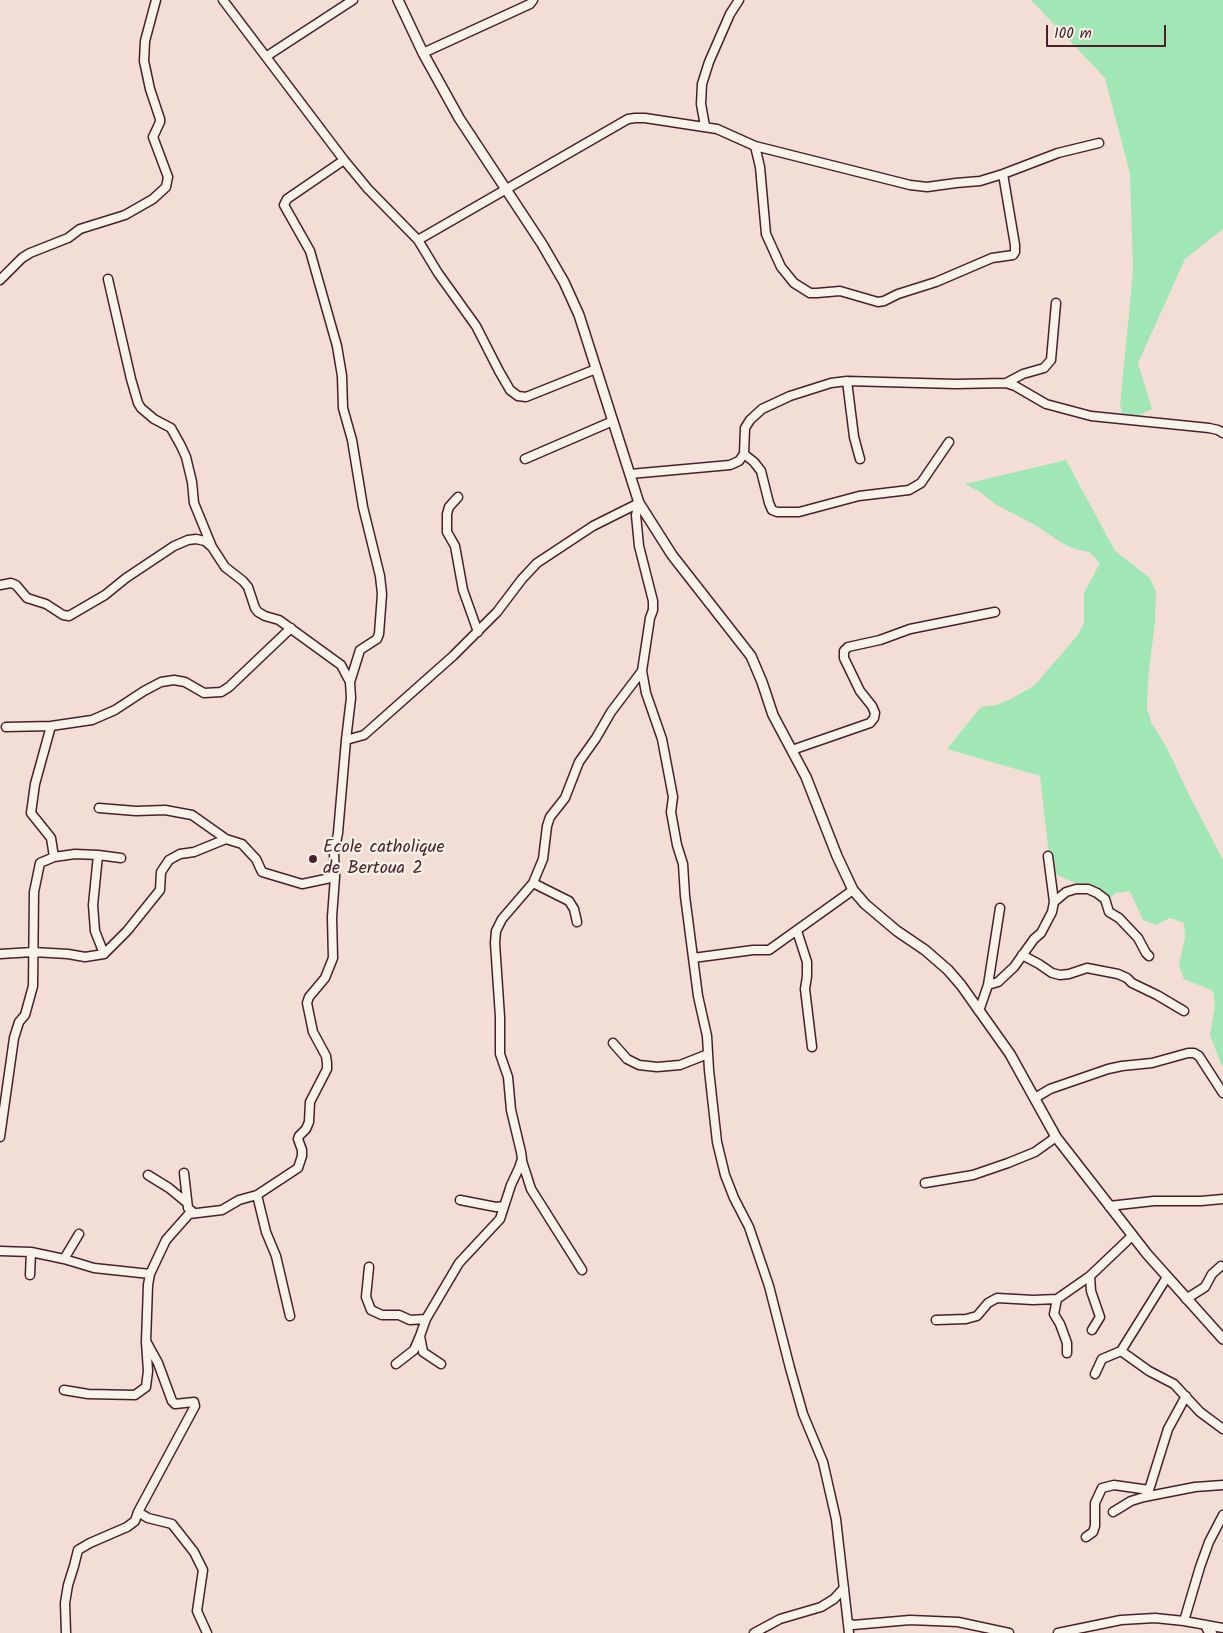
<!DOCTYPE html>
<html>
<head>
<meta charset="utf-8">
<style>
  body { margin:0 }
  #map { position:relative; width:1223px; height:1633px; overflow:hidden; background:#f2ded5; font-family:Kalam,sans-serif }
  canvas { display:block }
  .scale { position:absolute; left:1046px; top:25px; width:120px; height:22px; box-sizing:border-box; border:2px solid #4a1f2b; border-top:0; padding-left:6px; font-size:15px; line-height:18px; white-space:nowrap; color:#4a1f2b; -webkit-text-stroke:4px #f7f3e8; paint-order:stroke }
</style>
</head>
<body>
<div id="map">
<canvas width="1223" height="1633"></canvas>
<div class="scale">100 m</div>
</div>
<script>
const c = document.querySelector('canvas').getContext('2d');
c.lineJoin = 'round';
function fill(path, color) {
  c.fillStyle = color;
  c.fill(path, 'evenodd');
}
function toPath(rows) {
  const path = new Path2D();
  for (const r of rows) {
    path.moveTo(r[0], r[1]);
    for (let i = 2; i < r.length; i += 2) path.lineTo(r[i], r[i + 1]);
  }
  return path;
}
function trace(path, color, width, dash) {
  c.strokeStyle = color;
  c.lineWidth = width;
  c.lineCap = dash ? 'butt' : 'round';
  c.setLineDash(dash || []);
  c.stroke(path);
}
function drawText(font, color, halo, rows, align = 'center') {
  c.font = font + ' Kalam,sans-serif';
  c.lineWidth = 4.5;
  c.setLineDash([]);
  c.textBaseline = 'middle';
  c.strokeStyle = halo;
  c.fillStyle = color;
  for (const [text, x, y, turn = 0] of rows) {
    c.save();
    c.translate(x, y);
    c.rotate((+turn || 0) * Math.PI / 180);
    c.textAlign = isNaN(turn) ? turn : align;
    if (halo) c.strokeText(text, 0, 0);
    c.fillText(text, 0, 0);
    c.restore();
  }
}
const green = toPath([
  [1031,0,1223,0,1223,229,1185,259,1138,363,1152,409,1125,422,1120,406,1133,271,1130,174,1105,78],
  [1066,460,1115,551,1150,578,1156,592,1155,622,1148,679,1147,708,1151,722,1167,748,1189,795,1223,860,1223,1066,1221,1064,1210,1035,1215,1006,1213,991,1184,979,1179,966,1185,937,1184,923,1170,918,1156,925,1143,920,1130,891,1115,893,1103,907,1082,886,1051,872,1040,776,947,749,981,707,996,705,1011,699,1035,685,1077,636,1084,623,1084,593,1100,563,1089,552,1075,549,1062,543,1037,526,995,504,980,492,965,484]
]);
const minor = toPath([
  [223,0,344,160,368,189,418,240,438,273,476,326,499,371,510,390,518,396,526,397,596,369],
  [423,53,530,4,533,0],
  [267,56,353,0],
  [705,126,701,104,702,84,709,62,730,14,739,0],
  [755,146,760,167,766,234,781,267,794,283,810,293,817,293,840,291,878,302,884,301,898,294,936,282,992,258,1013,255,1015,252,1015,245,1003,174],
  [344,160,287,199,284,205,310,251,337,346,342,376,343,408,352,440,363,507,380,576,382,594,379,634,377,639,360,650,350,682],
  [418,240,628,119,635,118,645,118,717,129,755,146,910,185,927,187,956,183,980,181,1003,174,1058,153,1099,143],
  [108,279,131,379,138,403,141,408,154,419,171,428,181,446,186,457,192,482,194,503,212,547],
  [0,280,22,258,30,253,68,238,80,229,125,215,153,199,166,187,168,177,153,137,160,122,160,119,150,89,144,61,145,41,156,0],
  [847,381,854,437,860,459],
  [1006,383,1023,374,1044,368,1051,360,1056,303],
  [744,454,754,462,761,471,769,503,772,510,777,512,799,512,859,496,909,490,921,483,949,442],
  [525,459,613,421],
  [630,474,730,465,739,461,744,454,745,428,750,420,762,409,790,396,831,383,847,381,956,384,1006,383,1015,386,1046,404,1091,416,1209,428,1218,430,1223,433],
  [458,497,449,507,447,514,447,532,455,546,463,590,478,632],
  [639,503,636,515,639,546,653,601,653,610,650,618,642,671,646,693,662,739,673,797,671,812,677,845,683,864,685,896,698,996,707,1036,709,1070,717,1142,725,1175,734,1198,749,1227,769,1286,790,1368,803,1414,823,1462,836,1519,849,1633],
  [0,585,11,583,16,585,27,598,46,604,63,615,69,616,105,595,126,578,174,546,188,540,196,539,205,541,212,547,225,567,243,581,248,587,255,608,258,612,265,616,279,620,341,665,350,682,351,698,346,740,364,735,453,656,497,612,522,579,537,563,593,526,639,503],
  [6,727,51,726,92,720,115,710,144,691,161,682,174,680,185,682,204,693,221,692,229,687,291,628],
  [792,750,870,723,874,718,875,713,872,706,860,691,844,658,844,651,848,647,880,640,910,629,995,612],
  [99,808,136,811,165,810,192,815,226,839,242,844,256,859,262,872,302,884,335,877],
  [98,855,93,905,95,931,104,954],
  [54,857,75,854,98,855,121,858],
  [533,883,569,901,574,909,577,922],
  [1054,902,1066,892,1076,889,1088,889,1097,893,1105,899,1109,912,1119,918,1138,938,1146,953,1149,956],
  [797,931,807,962,807,976,805,989,812,1047],
  [0,954,33,952,68,954,85,957,104,954,127,931,160,890,161,872,169,860,180,854,194,852,226,839],
  [1022,955,1039,964,1052,973,1060,975,1069,974,1087,968,1118,974,1127,978,1132,983,1157,995,1184,1011],
  [693,958,753,950,769,950,853,890],
  [988,985,998,982,1014,967,1034,939,1041,933,1052,912,1054,902,1048,856],
  [979,1011,988,985,1000,908],
  [613,1043,627,1059,639,1065,657,1067,680,1065,708,1054],
  [1035,1098,1050,1089,1108,1069,1122,1066,1152,1063,1188,1053,1194,1053,1199,1056,1223,1093],
  [0,1137,14,1038,19,1022,25,1015,33,986,34,892,40,863,54,857,51,838,31,813,35,784,51,726],
  [522,1161,531,1189,582,1270],
  [184,1173,188,1208,194,1213],
  [148,1175,169,1188,186,1202],
  [925,1183,973,1175,1008,1163,1035,1152,1056,1137],
  [257,1195,266,1232,276,1256,290,1316],
  [460,1200,496,1207,504,1206],
  [1109,1206,1154,1201,1201,1201,1223,1199],
  [0,1251,31,1252,64,1259,94,1268,150,1274],
  [64,1259,79,1234],
  [369,1267,366,1297,371,1310,382,1315,399,1315,410,1320,426,1319],
  [30,1275,31,1252],
  [1090,1276,1091,1291,1100,1317,1092,1330],
  [1057,1299,1054,1314,1060,1324,1067,1343,1067,1353],
  [1186,1299,1205,1287,1212,1274,1221,1266],
  [936,1320,966,1319,977,1316,988,1303,997,1298,1033,1300,1057,1299,1090,1276,1132,1236],
  [1121,1351,1149,1371,1174,1384,1200,1412,1223,1429],
  [396,1364,414,1350,420,1336],
  [441,1364,423,1352,420,1336,426,1319,459,1263,500,1219,511,1185,519,1168,522,1159,521,1152,511,1110,508,1077,500,1054,500,1017,495,943,496,931,502,919,533,883,543,859,547,826,550,817,565,798,579,762,596,738,611,712,642,671],
  [1095,1374,1102,1359,1121,1351,1167,1277],
  [64,1390,88,1394,135,1395,146,1387,148,1371,146,1342,148,1285,150,1274,166,1240,189,1214,222,1210,239,1200,257,1195,298,1168,302,1156,302,1150,298,1139,299,1136,306,1129,309,1122,310,1102,327,1069,327,1063,326,1056,313,1032,307,1003,309,997,325,978,333,958,332,917,335,877,334,853,338,833,346,740],
  [138,1512,148,1518,172,1524,194,1552,203,1570,197,1611,207,1633],
  [1113,1512,1131,1501,1144,1497,1195,1487,1223,1485],
  [1086,1537,1093,1532,1095,1526,1095,1503,1102,1488,1114,1485,1149,1490,1168,1429,1186,1396],
  [1184,1621,1200,1567,1209,1542,1223,1515],
  [849,1623,853,1625,910,1620,958,1622,1009,1633],
  [1205,1625,1208,1631,1212,1633],
  [66,1633,65,1603,68,1585,74,1566,78,1550,90,1543,127,1527,135,1521,138,1512,195,1406,194,1402,175,1404,172,1401,158,1363,147,1343],
  [754,1633,780,1619,821,1607,834,1599,844,1588],
  [1058,1633,1121,1620,1155,1618,1184,1621,1223,1628]
]);
const tertiary = toPath([
  [398,0,423,53,459,118,542,244,564,282,579,315,639,503,672,555,751,656,762,682,773,715,806,777,837,856,853,890,865,904,897,931,925,950,948,970,961,985,1010,1054,1056,1137,1147,1254,1223,1339]
]);
const markers = [
  [313,859,5,"#4a1f2b"]
];
const poiNames = [
  ["Ecole catholique",323,849],
  ["de Bertoua 2",323,870]
];
fill(green, '#a0e7b5');
trace(minor, '#4a1f2b', 11);
trace(tertiary, '#4a1f2b', 12);
trace(minor, '#f7f3e8', 8);
trace(tertiary, '#f7f3e8', 9);
for (const [x, y, r, color] of markers) {
  const dot = new Path2D();
  dot.arc(x, y, r, 0, 2 * Math.PI);
  c.fillStyle = color;
  c.fill(dot);
  trace(dot, '#f7f3e8', 2);
}
drawText('18px', '#4a1f2b', '#f7f3e8', poiNames, 'left');
</script>
</body>
</html>
